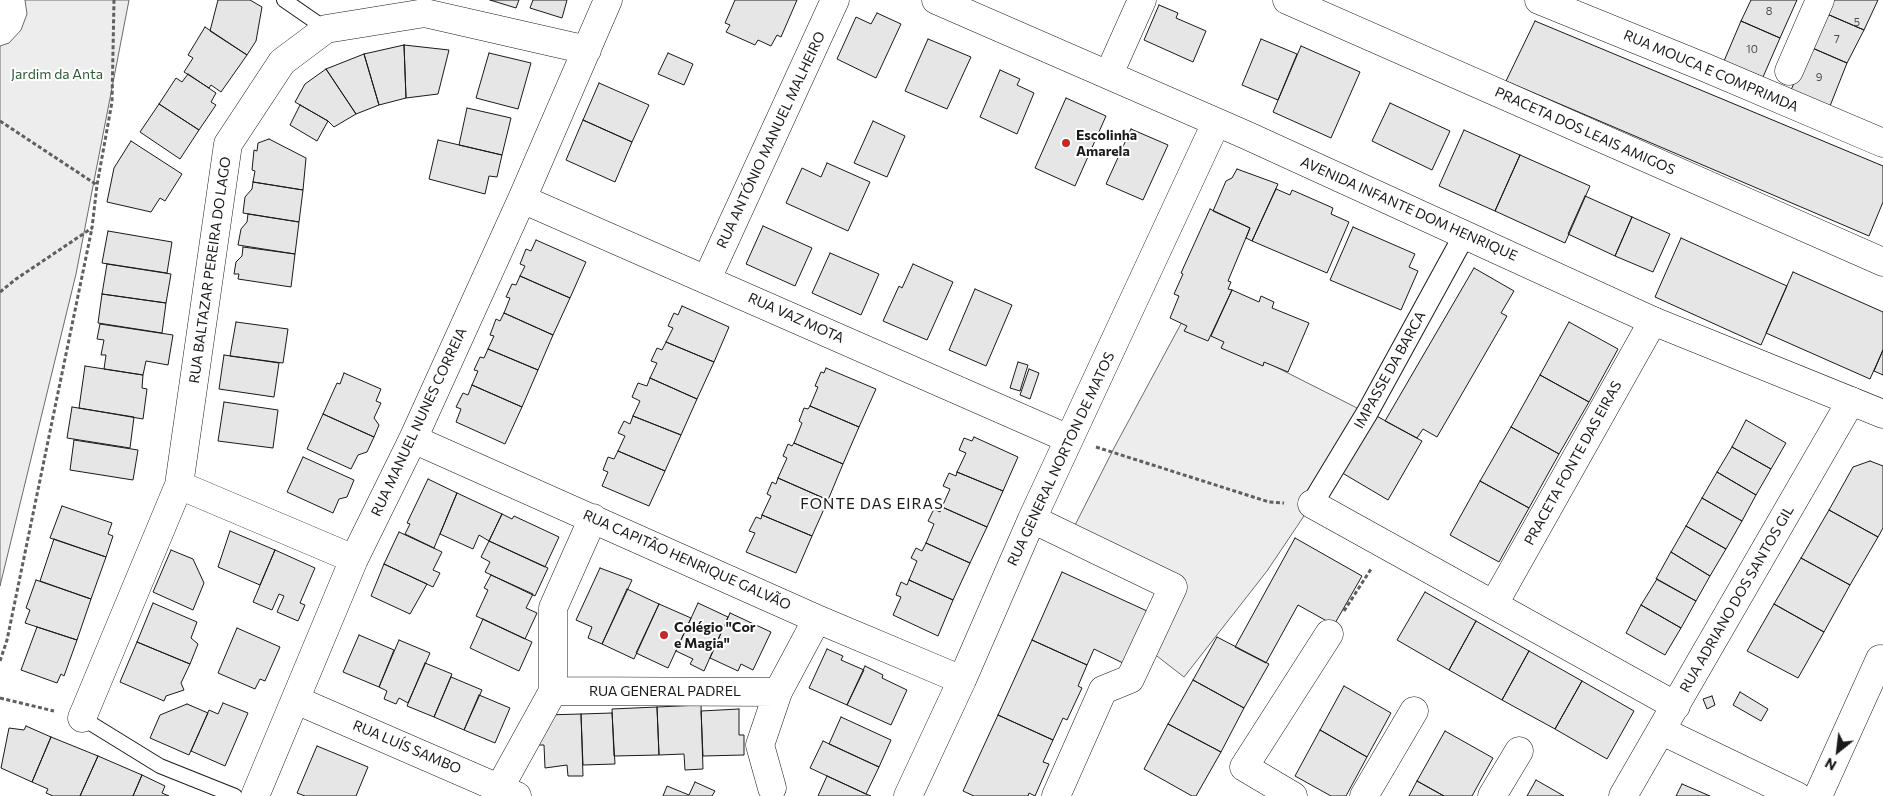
<!DOCTYPE html>
<html>
<head>
<meta charset="utf-8">
<style>
  body { margin:0 }
  #map { position:relative; width:1883px; height:796px; overflow:hidden; background:#fff; font-family:Commissioner,sans-serif }
  canvas { display:block }
  .north { position:absolute; left:1813px; top:726px; width:50px; height:50px; -webkit-text-stroke:4px #fff; paint-order:stroke; rotate:209deg; font-size:14px; font-weight:700; line-height:20px; text-align:center; color:#1a1a1a }
  .north::after { content:''; display:block; margin:auto; width:18px; height:22px; background:#1a1a1a; clip-path:polygon(50% 0,100% 100%,50% 72%,0 100%) }
</style>
</head>
<body>
<div id="map">
<canvas width="1883" height="796"></canvas>
<div class="north">N</div>
</div>
<script>
const c = document.querySelector('canvas').getContext('2d');
c.lineJoin = 'round';
function fill(path, color) {
  c.fillStyle = color;
  c.fill(path, 'evenodd');
}
function toPath(rows) {
  const path = new Path2D();
  for (const r of rows) {
    path.moveTo(r[0], r[1]);
    for (let i = 2; i < r.length; i += 2) path.lineTo(r[i], r[i + 1]);
  }
  return path;
}
function trace(path, color, width, dash) {
  c.strokeStyle = color;
  c.lineWidth = width;
  c.lineCap = dash ? 'butt' : 'round';
  c.setLineDash(dash || []);
  c.stroke(path);
}
function drawText(font, color, halo, rows, align = 'center') {
  c.font = font + ' Commissioner,sans-serif';
  c.lineWidth = 4;
  c.setLineDash([]);
  c.textBaseline = 'middle';
  c.strokeStyle = halo;
  c.fillStyle = color;
  for (const [text, x, y, turn = 0] of rows) {
    c.save();
    c.translate(x, y);
    c.rotate((+turn || 0) * Math.PI / 180);
    c.textAlign = isNaN(turn) ? turn : align;
    if (halo) c.strokeText(text, 0, 0);
    c.fillText(text, 0, 0);
    c.restore();
  }
}
const green = toPath([
  [25,0,129,0,76,274,0,586,0,46,9,43,21,30,27,14,25,0],
  [1183,320,1367,413,1312,504,1267,571,1184,677,1153,653,1173,587,1069,537,1114,448,1183,320]
]);
const building = toPath([
  [218,0,250,0,262,7,256,41,247,55,210,31,218,0],
  [490,0,519,0,516,8,490,0],
  [533,0,567,0,562,18,530,8,533,0],
  [735,0,797,0,781,37,777,35,771,46,758,40,755,45,726,32,730,25,725,23,735,0],
  [1751,0,1797,0,1780,38,1741,21,1751,0],
  [1833,0,1878,0,1864,30,1827,14,1833,0],
  [1159,5,1178,13,1176,18,1206,31,1193,62,1144,40,1159,5],
  [877,13,901,24,876,78,837,59,856,17,871,24,877,13],
  [1827,14,1864,30,1847,63,1810,47,1827,14],
  [1535,21,1883,166,1883,202,1869,236,1506,81,1535,21],
  [1741,21,1780,38,1763,77,1724,61,1741,21],
  [205,27,247,55,221,92,211,85,209,88,184,72,193,58,188,55,205,27],
  [928,39,971,57,947,109,905,91,928,39],
  [1261,39,1297,54,1278,100,1242,85,1261,39],
  [404,45,406,98,379,105,364,54,404,45],
  [404,45,449,50,438,94,406,98,404,45],
  [1301,46,1360,72,1331,138,1273,112,1301,46],
  [1810,47,1847,63,1830,106,1791,90,1810,47],
  [489,53,531,63,518,109,476,98,489,53],
  [668,53,693,64,684,85,658,74,668,53],
  [364,54,379,105,356,114,326,69,364,54],
  [326,69,356,114,334,127,328,121,295,102,305,84,326,69],
  [1000,70,1020,79,1017,85,1034,93,1017,134,980,117,1000,70],
  [188,74,216,93,211,102,216,105,199,130,159,104,176,78,182,82,188,74],
  [599,83,649,105,632,142,583,120,599,83],
  [1066,98,1106,116,1075,186,1035,168,1066,98],
  [1390,103,1450,131,1432,170,1372,141,1390,103],
  [159,104,199,130,180,159,140,132,159,104],
  [300,105,328,121,317,141,290,125,300,105],
  [467,108,511,118,502,155,459,145,467,108],
  [583,120,632,142,615,182,566,160,583,120],
  [873,121,905,136,887,177,854,163,873,121],
  [1131,129,1168,145,1143,200,1106,184,1131,129],
  [1464,130,1520,155,1495,211,1439,186,1464,130],
  [269,139,306,158,303,190,253,182,255,171,252,170,254,150,257,151,258,143,269,139],
  [438,140,502,155,497,177,489,176,485,194,429,179,438,140],
  [131,141,182,174,165,201,160,198,151,212,107,202,114,168,131,141],
  [1520,155,1590,186,1565,243,1495,211,1520,155],
  [827,163,870,182,848,231,786,203,802,168,821,177,827,163],
  [1237,169,1278,184,1252,241,1246,238,1250,228,1213,211,1226,181,1232,178,1237,169],
  [253,182,303,190,299,222,243,213,245,197,252,189,253,182],
  [1276,189,1290,195,1292,190,1333,208,1331,214,1349,222,1327,273,1252,241,1276,189],
  [1585,196,1632,217,1615,256,1568,234,1585,196],
  [1210,209,1250,228,1228,281,1231,282,1228,289,1232,290,1208,341,1184,331,1187,326,1170,318,1179,296,1174,294,1183,274,1181,273,1210,209],
  [248,214,299,222,295,254,238,245,241,229,247,222,248,214],
  [1632,217,1670,234,1653,272,1615,256,1632,217],
  [763,226,812,248,795,286,746,264,763,226],
  [1353,227,1415,254,1409,267,1418,271,1401,310,1330,280,1353,227],
  [108,231,172,242,167,273,102,263,108,231],
  [1681,238,1787,286,1761,345,1655,297,1681,238],
  [536,240,586,262,570,298,520,276,525,266,520,264,526,249,531,251,536,240],
  [243,247,295,254,291,287,238,279,239,274,234,274,236,262,242,256,243,247],
  [830,253,879,274,861,315,812,293,830,253],
  [107,264,171,274,166,303,102,294,107,264],
  [913,264,953,282,927,340,883,321,899,286,902,288,913,264],
  [1474,268,1514,291,1501,313,1507,316,1437,437,1423,429,1417,438,1385,421,1474,268],
  [1793,272,1883,312,1883,350,1870,379,1766,333,1793,272],
  [520,276,570,298,553,335,504,313,510,298,506,297,512,284,516,285,520,276],
  [975,289,1012,305,986,366,949,350,975,289],
  [1232,290,1259,302,1261,296,1274,302,1272,308,1309,323,1288,372,1264,362,1263,366,1221,348,1224,342,1211,336,1232,290],
  [102,294,166,303,162,333,98,323,102,294],
  [682,306,729,327,714,362,666,342,673,328,668,326,674,313,678,315,682,306],
  [504,313,553,335,538,370,488,349,494,336,490,335,496,319,500,321,504,313],
  [236,322,288,329,283,363,230,356,236,322],
  [1569,322,1618,349,1589,402,1540,375,1569,322],
  [100,324,173,335,168,365,146,361,143,375,104,369,106,355,101,355,104,340,97,339,100,324],
  [666,342,714,362,697,399,650,378,657,363,651,361,657,348,662,350,666,342],
  [488,349,538,370,522,407,472,385,478,371,474,370,480,357,484,358,488,349],
  [1883,350,1883,375,1874,371,1883,350],
  [224,355,279,363,274,397,219,389,224,355],
  [1018,362,1028,365,1020,391,1010,388,1018,362],
  [85,366,143,375,142,388,147,389,143,419,79,408,85,366],
  [826,368,876,389,859,427,810,406,818,387,815,386,821,372,824,373,826,368],
  [1029,369,1039,373,1030,399,1020,395,1029,369],
  [344,373,381,389,376,401,381,403,374,418,379,425,374,437,323,414,337,383,340,384,344,373],
  [1540,375,1589,402,1559,454,1511,427,1540,375],
  [650,378,697,399,681,435,633,416,640,401,632,397,638,383,647,386,650,378],
  [472,385,522,407,505,444,456,422,461,409,456,407,463,393,468,395,472,385],
  [224,402,278,410,273,448,218,441,224,402],
  [810,406,859,427,843,464,794,443,802,423,799,421,804,408,808,409,810,406],
  [72,407,134,417,130,448,67,438,72,407],
  [323,414,374,437,367,452,358,455,351,469,307,449,323,414],
  [1373,414,1422,441,1388,500,1339,471,1373,414],
  [633,416,681,435,665,471,618,451,625,436,618,433,624,421,630,424,633,416],
  [1746,420,1786,443,1771,469,1732,447,1746,420],
  [1511,427,1559,454,1529,508,1480,481,1511,427],
  [974,437,1018,457,1003,491,957,472,966,453,959,450,964,438,972,441,974,437],
  [74,440,138,450,133,480,70,470,74,440],
  [794,443,843,464,828,500,778,478,787,458,783,456,788,444,792,446,794,443],
  [1732,447,1771,469,1756,495,1717,472,1732,447],
  [618,451,665,471,649,506,602,486,608,472,603,470,608,457,614,459,618,451],
  [303,457,354,480,347,497,339,499,333,513,287,492,303,457],
  [1870,461,1883,466,1883,528,1878,537,1829,510,1853,467,1870,461],
  [957,472,1003,491,987,527,942,507,950,489,943,486,949,473,956,476,957,472],
  [1717,472,1756,495,1742,521,1702,498,1717,472],
  [778,478,828,500,812,536,762,515,771,496,767,494,772,482,776,484,778,478],
  [428,479,457,493,434,548,405,534,410,524,407,523,428,479],
  [1480,481,1529,508,1499,562,1450,535,1480,481],
  [457,493,502,514,489,541,479,535,473,549,440,534,457,493],
  [1702,498,1742,521,1726,549,1686,526,1702,498],
  [62,506,112,523,108,534,113,536,106,557,50,538,62,506],
  [942,507,987,527,970,563,926,543,934,524,928,521,934,509,940,512,942,507],
  [1829,510,1878,537,1850,585,1801,558,1829,510],
  [502,514,512,519,514,516,559,537,545,567,489,541,502,514],
  [762,515,812,536,796,573,746,552,755,533,749,531,756,517,761,519,762,515],
  [1686,526,1726,549,1710,576,1671,552,1686,526],
  [230,531,275,550,260,585,218,567,230,531],
  [399,532,442,552,433,570,440,573,433,587,384,564,399,532],
  [1295,538,1362,576,1334,625,1298,605,1266,663,1235,647,1295,538],
  [54,539,106,557,91,599,40,581,54,539],
  [489,541,548,568,535,596,485,572,490,562,481,557,489,541],
  [926,543,970,563,953,600,909,580,917,561,911,558,916,548,922,551,926,543],
  [171,550,193,559,204,583,193,610,153,592,171,550],
  [275,550,315,568,300,603,305,605,298,621,277,612,284,596,279,594,272,610,253,602,275,550],
  [1671,552,1710,576,1696,601,1656,579,1671,552],
  [1801,558,1850,585,1824,632,1774,604,1801,558],
  [384,564,427,584,410,614,371,596,384,564],
  [600,568,632,580,602,644,588,638,592,627,576,620,600,568],
  [1062,572,1147,611,1123,663,1094,649,1087,665,1032,640,1062,572],
  [491,575,533,594,526,608,537,613,525,639,476,616,488,590,484,588,491,575],
  [1657,579,1696,601,1681,628,1641,605,1657,579],
  [36,580,91,599,77,640,25,623,30,610,26,608,36,580],
  [909,580,953,600,938,636,893,615,901,597,896,595,901,582,907,585,909,580],
  [627,589,659,604,634,659,602,644,627,589],
  [1425,592,1476,621,1449,670,1397,640,1425,592],
  [153,603,197,622,191,638,198,644,190,664,137,642,153,603],
  [698,603,728,617,704,671,690,664,693,659,676,651,698,603],
  [659,604,691,618,668,668,636,653,659,604],
  [1774,604,1824,632,1798,678,1747,651,1774,604],
  [1641,605,1681,628,1665,655,1626,633,1641,605],
  [730,613,771,632,753,670,741,664,738,671,710,658,730,613],
  [483,619,532,642,519,671,470,648,483,619],
  [1476,621,1529,651,1502,700,1449,670,1476,621],
  [37,627,77,640,64,676,61,674,57,683,21,670,37,627],
  [237,628,280,647,265,681,260,679,255,689,218,673,237,628],
  [359,635,394,650,379,687,343,672,359,635],
  [1217,637,1269,664,1244,708,1193,680,1217,637],
  [399,640,430,653,408,703,399,698,396,704,384,699,387,691,379,687,399,640],
  [1032,640,1087,665,1078,686,1082,688,1067,720,1063,718,1053,740,998,715,1032,640],
  [137,642,190,664,181,683,184,690,166,696,164,701,120,682,137,642],
  [827,649,843,656,841,660,864,670,847,705,809,688,827,649],
  [1529,651,1582,681,1555,729,1502,700,1529,651],
  [425,663,452,674,434,717,407,706,425,663],
  [865,666,883,675,882,678,907,690,891,725,847,705,865,666],
  [451,677,482,690,464,730,434,717,451,677],
  [1193,680,1244,708,1221,752,1168,724,1193,680],
  [1582,681,1634,711,1607,759,1555,729,1582,681],
  [1344,686,1391,713,1367,757,1320,730,1344,686],
  [1740,692,1768,709,1761,721,1733,705,1740,692],
  [479,695,510,708,495,743,464,730,479,695],
  [1712,696,1715,705,1707,709,1703,699,1712,696],
  [223,703,248,713,225,766,191,751,209,710,218,714,223,703],
  [187,704,208,713,189,755,150,738,160,715,187,704],
  [701,705,703,769,685,770,684,754,659,755,657,707,701,705],
  [657,707,659,755,614,756,612,709,657,707],
  [739,709,739,735,744,735,744,755,703,756,701,711,739,709],
  [612,713,615,764,583,765,581,714,612,713],
  [581,714,583,776,568,776,567,765,545,768,544,745,531,745,544,715,581,714],
  [998,715,1053,740,1043,762,1049,764,1035,796,1029,793,1028,796,974,796,963,791,998,715],
  [841,717,891,740,879,767,829,744,841,717],
  [1168,724,1221,752,1196,796,1192,796,1144,769,1168,724],
  [26,726,51,737,32,782,1,768,9,728,24,730,26,726],
  [1320,730,1367,757,1346,796,1331,796,1295,776,1320,730],
  [1445,731,1493,758,1472,796,1444,796,1417,781,1445,731],
  [51,737,98,756,80,796,53,796,46,793,48,789,32,782,51,737],
  [823,741,879,767,866,794,810,768,823,741],
  [317,746,368,767,356,796,305,796,297,793,317,746],
  [98,756,142,775,133,796,80,796,98,756],
  [142,775,165,786,162,793,169,796,133,796,142,775],
  [827,776,866,794,871,796,818,796,827,776],
  [1536,780,1564,796,1527,796,1536,780],
  [1417,781,1444,796,1409,796,1417,781],
  [695,782,715,791,712,796,663,796,667,786,689,795,695,782],
  [1682,784,1710,796,1676,796,1682,784]
]);
const path = toPath([
  [0,121,97,185],
  [0,292,16,279,92,228,97,185,112,102,114,0],
  [1096,447,1269,502,1284,503],
  [1344,611,1371,569],
  [0,661,7,640,92,228],
  [0,698,54,711]
]);
const service = toPath([
  [284,0,326,29],
  [82,718,160,766,235,796]
]);
const pedestrian = toPath([
  [1312,504,1367,413,1465,234]
]);
const minor = toPath([
  [1287,0,1883,262],
  [1539,0,1704,67,1883,143],
  [1789,71,1820,0],
  [1109,74,1142,0],
  [522,199,1069,439],
  [707,279,835,0],
  [413,439,817,619,962,680],
  [179,485,354,559],
  [1312,504,1676,706],
  [1032,519,1173,587,1130,679,1103,690,1056,796],
  [1494,604,1653,321],
  [553,691,778,692,817,619],
  [296,700,517,796],
  [82,718,179,485,228,144,282,62,326,29,425,13,587,50],
  [1662,731,1797,796],
  [500,787,553,691,553,608,593,518],
  [772,788,760,745,778,692],
  [255,796,354,559,413,439,522,199,608,0],
  [908,796,962,680,1032,519,1216,123],
  [1293,796,1244,767,1329,634],
  [1364,796,1414,711],
  [1492,796,1519,751],
  [1623,796,1851,401],
  [1818,796,1880,659]
]);
const tertiary = toPath([
  [936,0,1246,135,1653,321,1883,414]
]);
const markers = [
  [1066,143,5,"#c62828"],
  [664,635,5,"#c62828"]
];
const numberNames = [
  ["8",1769,11],
  ["5",1857,22],
  ["7",1837,39],
  ["10",1752,49],
  ["9",1819,77]
];
const streetNames = [
  ["RUA MOUCA E COMPRIMDA",1711,71,23],
  ["PRACETA DOS LEAIS AMIGOS",1585,131,24],
  ["RUA ANTÓNIO MANUEL MALHEIRO",771,140,-65],
  ["AVENIDA INFANTE DOM HENRIQUE",1409,209,24],
  ["RUA BALTAZAR PEREIRA DO LAGO",210,270,-82],
  ["RUA VAZ MOTA",796,318,24],
  ["IMPASSE DA BARCA",1390,370,-61],
  ["RUA MANUEL NUNES CORREIA",419,422,-65],
  ["RUA GENERAL NORTON DE MATOS",1061,459,-65],
  ["PRACETA FONTE DAS EIRAS",1573,463,-61],
  ["RUA CAPITÃO HENRIQUE GALVÃO",687,560,24],
  ["RUA ADRIANO DOS SANTOS GIL",1737,599,-60],
  ["RUA GENERAL PADREL",665,691],
  ["RUA LUÍS SAMBO",407,747,23]
];
const parkNames = [
  ["Jardim da Anta",57,74]
];
const poiNames = [
  ["Escolinha",1076,135],
  ["Amarela",1076,151],
  ["Colégio \"Cor",674,627],
  ["e Magia\"",674,643]
];
const neighbourhoodNames = [
  ["FONTE DAS EIRAS",872,504]
];
fill(green, '#ededed');
trace(green, '#6a6a6a', 1);
fill(building, '#e6e6e6');
trace(building, '#1a1a1a', 1);
trace(service, '#1a1a1a', 16);
trace(pedestrian, '#1a1a1a', 23);
trace(minor, '#1a1a1a', 29);
trace(tertiary, '#1a1a1a', 29);
trace(path, '#5f5f5f', 3, [4, 2.5]);
trace(service, '#fff', 14);
trace(pedestrian, '#fff', 21);
trace(minor, '#fff', 28);
trace(tertiary, '#fff', 28);
for (const [x, y, r, color] of markers) {
  const dot = new Path2D();
  dot.arc(x, y, r, 0, 2 * Math.PI);
  c.fillStyle = color;
  c.fill(dot);
  trace(dot, '#fff', 2);
}
drawText('11px', '#4d4d4d', null, numberNames);
drawText('14px', '#1a1a1a', '#fff', streetNames);
drawText('14px', '#2b5a34', '#fff', parkNames);
drawText('bold 14px', '#1a1a1a', '#fff', poiNames, 'left');
c.letterSpacing = '1px';
drawText('15px', '#1a1a1a', '#fff', neighbourhoodNames);
c.letterSpacing = '0px';
</script>
</body>
</html>
